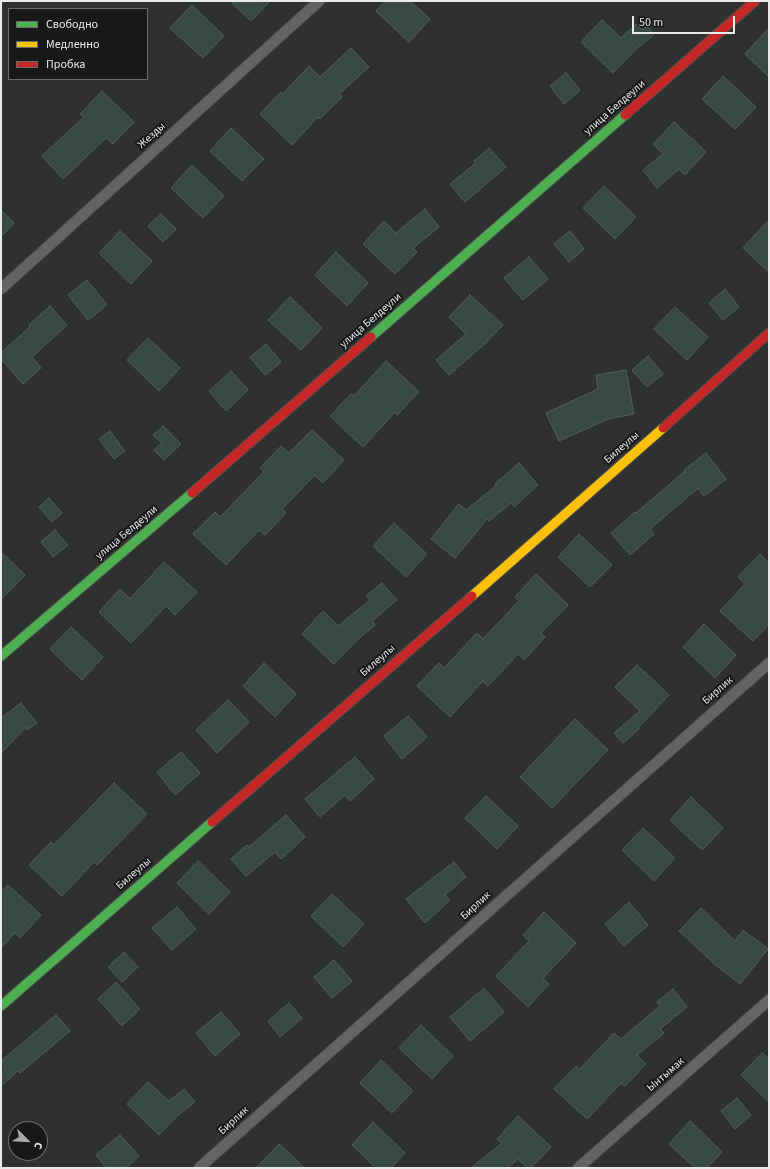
<!DOCTYPE html>
<html>
<head>
<meta charset="utf-8">
<style>
  body { margin:0 }
  #map { position:relative; width:770px; height:1169px; overflow:hidden; background:#2e3130; font-family:"Source Sans 3",sans-serif }
  canvas { display:block }
  .frame { position:absolute; inset:0; border:2px solid #e8ebea; pointer-events:none }
  .legend { position:absolute; left:8px; top:8px; width:140px; height:72px; box-sizing:border-box; background:#171919; border:1px solid #6b6d6d; margin:0; padding:5px 7px; list-style:none; font-size:12px; color:#e8ebea }
  .legend li { display:flex; align-items:center; gap:8px; height:20px }
  .legend b { width:20px; border:1px solid #6b6d6d }
  .north { position:absolute; left:8px; top:1121px; width:40px; height:40px; box-sizing:border-box; background:#171919; border:1px solid #6b6d6d; border-radius:50%; rotate:114deg; font-size:11px; font-weight:700; line-height:16px; text-align:center; color:#e8ebea }
  .north::after { content:''; display:block; margin:auto; width:14px; height:18px; background:#a7aaa9; clip-path:polygon(50% 0,100% 100%,50% 72%,0 100%) }
  .scale { position:absolute; left:632px; top:16px; width:103px; height:18px; box-sizing:border-box; border:2px solid #e8ebea; border-top:0; padding-left:5px; font-size:12px; line-height:14px; white-space:nowrap; color:#e8ebea; -webkit-text-stroke:3px #171919; paint-order:stroke }
</style>
</head>
<body>
<div id="map">
<canvas width="770" height="1169"></canvas>
<div class="frame"></div>
<ul class="legend">
<li><b style="height:5px;background:#4caf50"></b>Свободно</li>
<li><b style="height:5px;background:#ffc107"></b>Медленно</li>
<li><b style="height:5px;background:#c62828"></b>Пробка</li>
</ul>
<div class="north">С</div>
<div class="scale">50 m</div>
</div>
<script>
const c = document.querySelector('canvas').getContext('2d');
c.lineJoin = 'round';
function fill(path, color) {
  c.fillStyle = color;
  c.fill(path, 'evenodd');
}
function toPath(rows) {
  const path = new Path2D();
  for (const r of rows) {
    path.moveTo(r[0], r[1]);
    for (let i = 2; i < r.length; i += 2) path.lineTo(r[i], r[i + 1]);
  }
  return path;
}
function trace(path, color, width, dash) {
  c.strokeStyle = color;
  c.lineWidth = width;
  c.lineCap = dash ? 'butt' : 'round';
  c.setLineDash(dash || []);
  c.stroke(path);
}
function drawText(font, color, halo, rows, align = 'center') {
  c.font = font + ' "Source Sans 3",sans-serif';
  c.lineWidth = 4;
  c.setLineDash([]);
  c.textBaseline = 'middle';
  c.strokeStyle = halo;
  c.fillStyle = color;
  for (const [text, x, y, turn = 0] of rows) {
    c.save();
    c.translate(x, y);
    c.rotate((+turn || 0) * Math.PI / 180);
    c.textAlign = isNaN(turn) ? turn : align;
    if (halo) c.strokeText(text, 0, 0);
    c.fillText(text, 0, 0);
    c.restore();
  }
}
const building = toPath([
  [230,1,270,1,251,21,230,1],
  [386,1,410,1,430,19,409,42,376,11,386,1],
  [192,5,224,36,203,58,170,28,192,5],
  [602,20,621,38,636,24,642,30,647,26,654,34,641,46,640,45,613,73,581,42,602,20],
  [769,28,769,77,745,54,769,28],
  [351,48,369,67,339,94,342,97,320,119,318,117,292,145,260,114,281,92,283,94,309,66,320,77,351,48],
  [566,73,580,90,564,104,550,86,566,73],
  [723,76,756,107,735,129,702,99,723,76],
  [102,91,134,122,113,144,106,138,63,179,42,156,84,117,80,114,102,91],
  [674,122,706,152,685,175,679,169,657,188,643,170,663,154,653,144,674,122],
  [231,128,264,159,242,181,210,151,231,128],
  [489,148,506,167,465,202,450,184,476,163,474,161,489,148],
  [192,165,224,196,203,218,171,188,192,165],
  [604,186,636,217,615,239,583,208,604,186],
  [425,209,439,227,413,248,417,252,395,274,363,244,384,221,396,233,425,209],
  [1,210,14,223,1,237,1,210],
  [161,214,176,229,163,242,148,226,161,214],
  [769,220,769,272,743,248,769,220],
  [120,231,152,261,131,284,99,253,120,231],
  [570,231,584,249,569,262,554,244,570,231],
  [336,252,368,283,347,306,315,275,336,252],
  [529,257,548,279,523,300,504,278,529,257],
  [87,280,107,305,88,320,68,295,87,280],
  [725,289,739,307,723,320,709,303,725,289],
  [470,295,503,325,481,348,481,347,449,375,436,360,466,334,449,317,470,295],
  [290,297,322,328,301,350,268,320,290,297],
  [50,306,67,325,32,357,41,368,23,384,1,359,1,353,30,327,29,325,50,306],
  [675,307,708,337,687,360,654,329,675,307],
  [148,338,180,368,159,391,127,360,148,338],
  [266,344,281,362,265,375,250,357,266,344],
  [648,356,663,374,647,387,632,370,648,356],
  [386,361,419,392,397,415,395,412,363,447,330,416,351,394,354,396,386,361],
  [626,370,634,414,608,419,559,441,546,413,598,389,596,375,626,370],
  [231,371,248,390,226,411,209,391,231,371],
  [163,426,181,444,164,460,154,450,162,443,153,435,163,426],
  [312,430,344,460,323,483,315,475,282,509,286,513,265,535,259,530,226,565,193,534,215,512,220,517,264,472,260,468,281,446,289,453,312,430],
  [110,431,125,451,114,459,99,439,110,431],
  [706,453,726,479,704,496,698,488,650,529,654,534,630,555,611,533,635,512,636,513,685,471,684,470,706,453],
  [519,463,538,485,514,507,511,503,489,521,487,519,455,558,431,539,459,504,466,510,496,486,495,484,519,463],
  [49,498,62,513,52,522,39,507,49,498],
  [394,523,427,554,406,577,373,546,394,523],
  [55,530,68,545,53,557,41,542,55,530],
  [579,534,612,565,590,587,558,557,579,534],
  [1,552,25,575,1,600,1,552],
  [760,554,769,563,769,624,753,641,720,611,745,584,738,577,760,554],
  [164,562,197,592,175,615,166,606,131,643,99,612,120,589,130,599,164,562],
  [536,574,568,605,541,633,545,637,524,660,518,654,488,686,483,681,450,717,417,686,439,663,444,668,477,633,483,639,519,601,515,597,536,574],
  [382,583,397,600,372,621,375,625,356,641,334,664,302,634,323,611,338,626,370,600,366,596,382,583],
  [704,624,736,655,715,678,683,647,704,624],
  [71,627,103,657,82,680,50,649,71,627],
  [264,663,296,694,275,717,243,686,264,663],
  [637,665,669,695,638,728,639,729,623,743,614,733,640,711,615,687,637,665],
  [228,700,249,722,217,753,196,730,228,700],
  [21,703,37,723,27,730,26,727,1,753,1,718,21,703],
  [408,716,427,737,402,759,384,736,408,716],
  [575,719,608,750,552,808,520,777,575,719],
  [181,752,200,773,175,795,157,772,181,752],
  [355,757,374,779,350,801,345,795,320,817,305,799,355,757],
  [114,783,147,814,97,865,94,862,62,896,29,865,51,842,54,845,114,783],
  [486,796,518,826,497,849,465,818,486,796],
  [691,797,723,828,702,850,670,820,691,797],
  [286,815,305,837,281,859,275,852,246,876,231,859,247,845,249,847,286,815],
  [643,828,675,858,654,881,622,850,643,828],
  [198,861,230,892,209,914,177,883,198,861],
  [454,862,466,877,445,895,450,900,425,923,406,899,454,862],
  [8,885,41,915,20,938,15,933,1,948,1,892,8,885],
  [332,894,364,924,343,947,311,916,332,894],
  [629,902,648,925,624,946,605,924,629,902],
  [177,907,196,929,172,950,152,928,177,907],
  [701,908,735,941,743,930,768,949,740,984,718,967,679,931,701,908],
  [544,912,576,943,543,978,549,984,528,1007,496,976,529,941,523,935,544,912],
  [124,952,138,967,122,982,108,967,124,952],
  [334,960,352,981,332,998,314,977,334,960],
  [116,982,140,1009,122,1026,98,999,116,982],
  [484,988,504,1012,470,1041,450,1017,484,988],
  [673,989,687,1007,660,1029,664,1033,637,1055,646,1064,625,1086,621,1083,587,1119,554,1089,576,1066,579,1070,614,1033,621,1039,660,1006,657,1002,673,989],
  [289,1003,302,1018,280,1037,268,1021,289,1003],
  [221,1012,240,1034,215,1056,196,1033,221,1012],
  [56,1015,70,1031,20,1073,18,1071,1,1086,1,1061,56,1015],
  [421,1025,453,1056,432,1079,399,1048,421,1025],
  [762,1053,769,1059,769,1102,741,1075,762,1053],
  [381,1060,413,1091,392,1113,360,1083,381,1060],
  [148,1082,169,1101,184,1089,195,1102,177,1116,159,1135,127,1104,148,1082],
  [737,1098,751,1115,735,1129,721,1111,737,1098],
  [518,1116,551,1147,531,1168,528,1168,518,1159,507,1168,471,1168,502,1143,497,1139,518,1116],
  [690,1121,722,1152,707,1168,695,1168,669,1144,690,1121],
  [373,1122,405,1153,391,1168,376,1168,352,1145,373,1122],
  [120,1135,139,1156,126,1168,106,1168,96,1155,120,1135],
  [279,1144,305,1168,256,1168,279,1144]
]);
const street = toPath([
  [1,289,319,1],
  [199,1168,769,663],
  [578,1168,769,1000]
]);
const fast = toPath([
  [371,337,625,115],
  [1,656,192,493],
  [1,1006,212,822]
]);
const slow = toPath([
  [472,596,663,428]
]);
const jam = toPath([
  [625,115,755,1],
  [663,428,769,333],
  [192,493,371,337],
  [212,822,472,596]
]);
const streetNames = [
  ["улица Белдеули",615,108,-41],
  ["Жезды",152,136,-42],
  ["улица Белдеули",371,321,-41],
  ["Билеулы",622,448,-41],
  ["улица Белдеули",127,533,-40],
  ["Билеулы",378,661,-41],
  ["Бирлик",718,691,-41],
  ["Билеулы",134,874,-41],
  ["Бирлик",476,906,-42],
  ["Ынтымак",666,1075,-41],
  ["Бирлик",234,1121,-42]
];
fill(building, '#384941');
trace(building, '#585a59', 1);
trace(street, '#4d4f4f', 12);
trace(fast, '#4d4f4f', 11);
trace(slow, '#4d4f4f', 11);
trace(jam, '#4d4f4f', 11);
trace(street, '#636464', 10);
trace(fast, '#4caf50', 9);
trace(slow, '#ffc107', 9);
trace(jam, '#c62828', 9);
drawText('11px', '#e8ebea', '#171919', streetNames);
</script>
</body>
</html>
